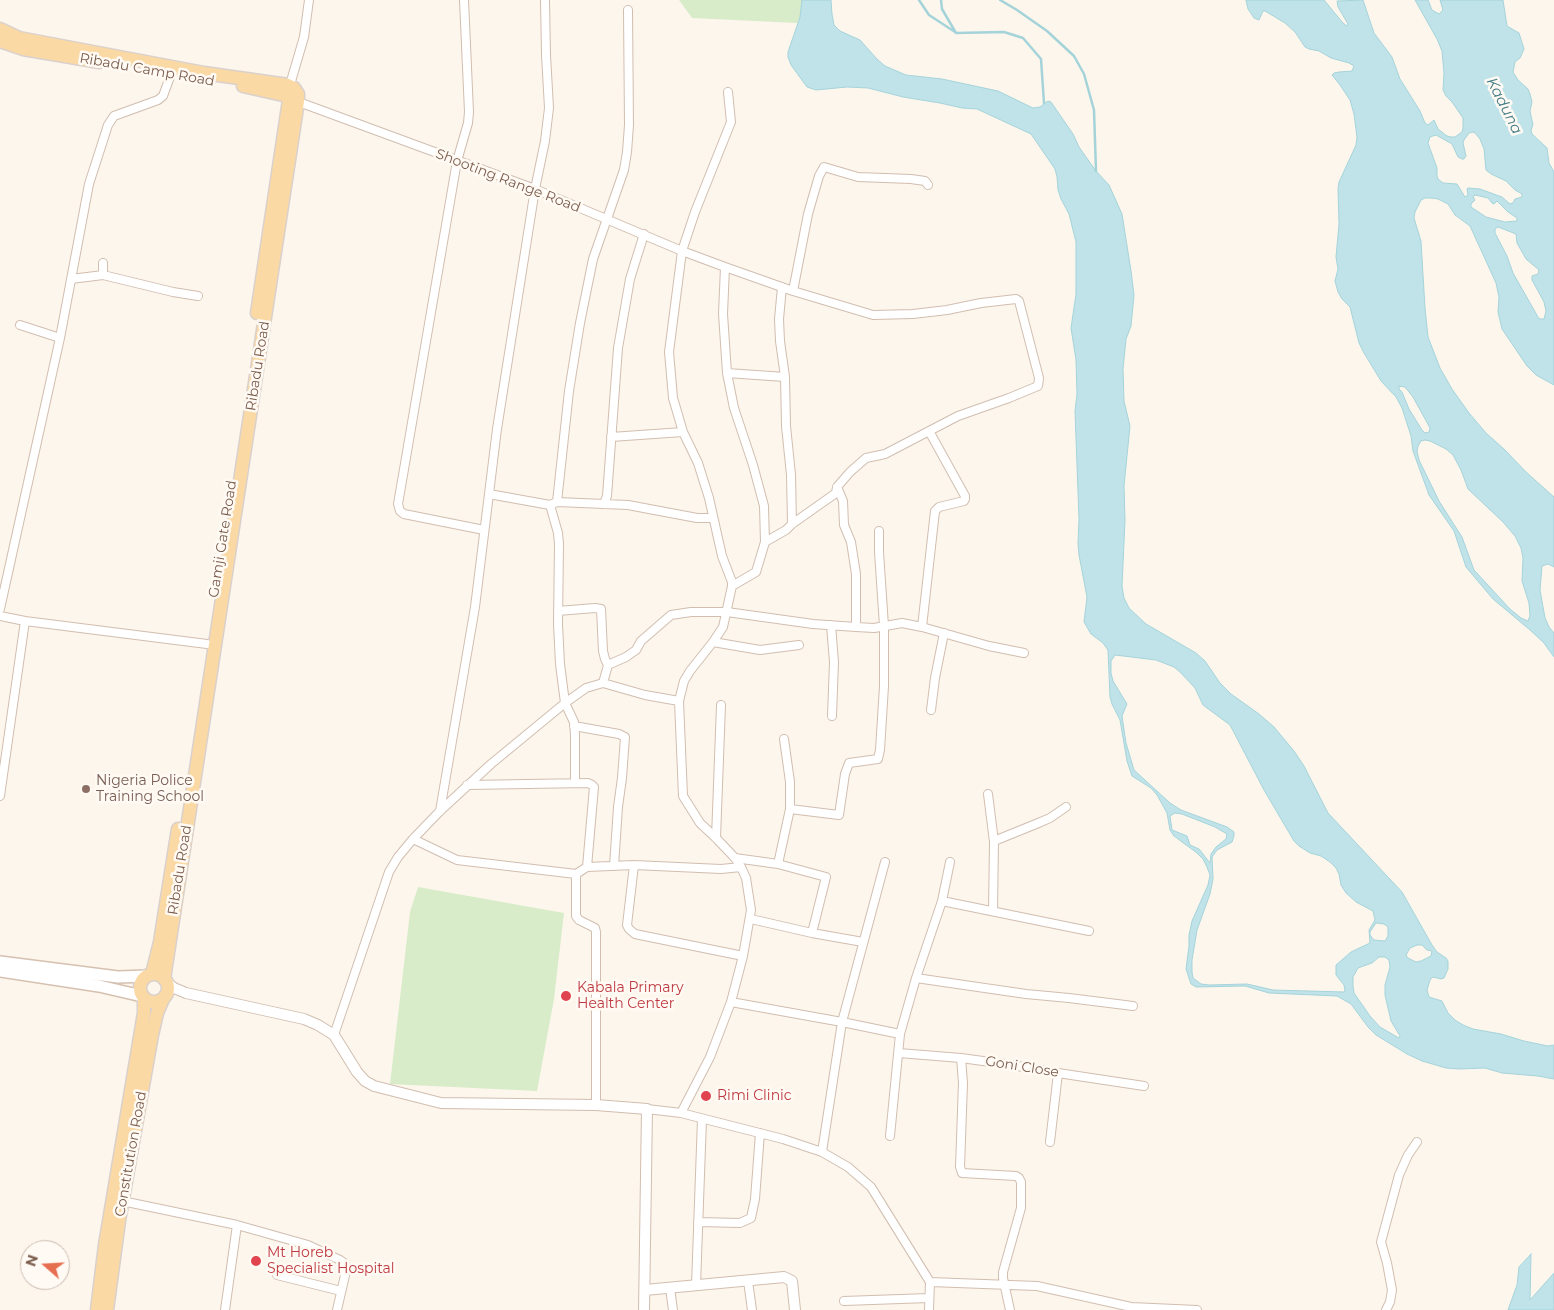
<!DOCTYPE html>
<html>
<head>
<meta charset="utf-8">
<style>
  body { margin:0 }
  #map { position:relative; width:1554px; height:1310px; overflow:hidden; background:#fdf6ec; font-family:Montserrat,sans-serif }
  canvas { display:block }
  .north { position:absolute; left:20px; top:1240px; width:50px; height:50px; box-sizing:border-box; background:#fffaf3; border:1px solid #cabbb1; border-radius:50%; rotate:289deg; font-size:14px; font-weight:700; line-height:20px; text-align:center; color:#7a5c4d }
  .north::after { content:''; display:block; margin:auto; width:18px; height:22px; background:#e76f51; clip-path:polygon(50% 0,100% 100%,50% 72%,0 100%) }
</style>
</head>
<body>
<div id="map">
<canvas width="1554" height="1310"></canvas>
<div class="north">N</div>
</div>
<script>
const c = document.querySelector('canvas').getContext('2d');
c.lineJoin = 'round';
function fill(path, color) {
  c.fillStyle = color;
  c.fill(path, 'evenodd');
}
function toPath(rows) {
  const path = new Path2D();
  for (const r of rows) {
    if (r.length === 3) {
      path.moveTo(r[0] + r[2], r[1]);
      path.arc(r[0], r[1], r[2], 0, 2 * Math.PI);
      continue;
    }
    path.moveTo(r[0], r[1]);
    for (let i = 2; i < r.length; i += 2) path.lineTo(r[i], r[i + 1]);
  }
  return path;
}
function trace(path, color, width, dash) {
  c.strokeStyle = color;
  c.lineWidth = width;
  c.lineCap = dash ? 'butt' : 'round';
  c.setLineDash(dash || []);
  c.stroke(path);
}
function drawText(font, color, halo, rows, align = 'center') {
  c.font = font + ' Montserrat,sans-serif';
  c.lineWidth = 5;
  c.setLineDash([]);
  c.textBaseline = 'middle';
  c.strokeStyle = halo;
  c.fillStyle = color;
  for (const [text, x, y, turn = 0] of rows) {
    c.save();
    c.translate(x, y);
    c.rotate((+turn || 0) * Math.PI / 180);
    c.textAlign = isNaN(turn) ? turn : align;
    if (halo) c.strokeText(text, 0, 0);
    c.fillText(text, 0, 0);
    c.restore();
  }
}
const green = toPath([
  [679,0,802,0,802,8,800,17,797,23,692,18],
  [418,887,564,913,554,999,537,1091,390,1084,410,912]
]);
const water = toPath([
  [802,0,831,0,832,14,834,25,840,31,860,40,877,59,885,66,906,75,942,79,998,91,1033,108,1040,107,1048,101,1051,102,1073,134,1079,147,1096,171,1109,185,1122,214,1131,271,1134,295,1131,326,1126,339,1123,369,1124,401,1130,426,1124,486,1125,520,1122,586,1124,598,1129,608,1146,624,1196,653,1205,661,1220,683,1231,694,1259,714,1274,727,1294,751,1304,766,1328,813,1402,892,1432,945,1437,952,1446,958,1448,961,1448,969,1444,978,1441,979,1433,977,1430,980,1427,990,1429,997,1442,1001,1448,1013,1455,1020,1463,1025,1473,1029,1501,1034,1524,1041,1548,1046,1554,1045,1554,1079,1538,1076,1502,1073,1485,1068,1459,1069,1446,1068,1422,1061,1407,1054,1376,1035,1368,1027,1351,1004,1337,996,1269,993,1245,986,1196,987,1191,984,1186,969,1189,946,1189,935,1192,921,1208,885,1210,875,1207,867,1203,859,1197,853,1174,836,1170,830,1167,813,1157,795,1151,788,1132,776,1127,761,1120,720,1112,704,1110,697,1108,650,1103,643,1091,634,1084,622,1087,597,1079,555,1078,544,1079,519,1075,411,1077,394,1076,360,1071,328,1076,294,1076,242,1069,214,1061,199,1058,190,1057,177,1055,169,1031,134,977,109,962,108,940,103,903,97,868,88,847,87,816,90,807,87,791,65,788,57,788,52,800,17,802,0],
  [1115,655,1156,660,1174,667,1180,672,1195,688,1203,705,1230,725,1264,790,1294,841,1299,846,1310,853,1321,856,1330,862,1336,868,1339,874,1341,885,1346,893,1356,902,1373,911,1375,920,1369,930,1370,943,1351,952,1336,965,1336,975,1344,985,1345,991,1344,992,1273,990,1247,984,1209,985,1201,984,1193,978,1192,972,1192,960,1197,930,1210,894,1213,879,1212,857,1217,850,1232,842,1234,836,1234,832,1227,827,1181,810,1170,803,1134,770,1126,743,1122,716,1127,704,1113,681,1111,673,1111,661,1115,655],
  [1175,813,1182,814,1215,827,1227,834,1226,839,1216,847,1211,854,1210,863,1199,849,1190,845,1187,836,1172,830,1170,816,1175,813],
  [1376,923,1384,924,1388,927,1388,936,1385,941,1374,940,1370,935,1370,932,1376,923],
  [1417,945,1422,945,1427,950,1432,951,1431,956,1421,961,1416,962,1408,958,1406,955,1410,948,1417,945],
  [1379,957,1385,957,1389,960,1390,967,1385,985,1385,995,1391,1021,1400,1036,1399,1038,1380,1027,1370,1016,1354,993,1353,986,1353,977,1358,968,1372,963,1379,957],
  [1246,0,1324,0,1343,23,1347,26,1348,24,1338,7,1337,1,1363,0,1374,33,1392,57,1400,79,1420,111,1425,123,1428,125,1434,120,1438,129,1447,136,1451,137,1455,137,1462,132,1463,128,1463,118,1452,102,1446,96,1443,90,1444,73,1442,51,1437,39,1415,0,1428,0,1432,10,1439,14,1443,10,1440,0,1503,0,1507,26,1519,33,1524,49,1520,58,1515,62,1513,72,1518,80,1528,89,1530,94,1532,102,1530,111,1533,125,1531,130,1532,134,1547,148,1549,163,1554,172,1554,385,1536,375,1527,366,1502,329,1498,312,1499,297,1496,283,1470,226,1455,215,1448,204,1438,199,1431,198,1425,198,1421,200,1415,212,1414,218,1421,241,1425,308,1428,337,1440,368,1452,389,1469,413,1486,433,1505,450,1526,472,1554,497,1554,567,1548,564,1542,566,1540,590,1545,618,1549,627,1554,633,1554,657,1544,643,1530,630,1493,599,1466,567,1454,531,1429,495,1413,451,1411,436,1402,408,1396,397,1381,381,1364,353,1359,343,1350,307,1342,299,1338,292,1335,281,1338,269,1336,257,1339,224,1338,189,1339,182,1356,145,1357,137,1354,114,1350,100,1340,85,1332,75,1334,73,1339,72,1352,71,1354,66,1349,63,1331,58,1319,51,1309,49,1305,47,1295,32,1285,23,1265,11,1263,11,1259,20,1254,18,1248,9,1246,0],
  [1473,132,1475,133,1480,139,1484,149,1486,170,1491,174,1506,181,1515,190,1522,194,1522,197,1515,199,1513,203,1510,204,1502,197,1480,189,1468,188,1467,189,1468,195,1465,197,1457,184,1443,183,1438,179,1437,176,1437,168,1428,143,1430,137,1436,135,1452,144,1458,157,1462,159,1464,159,1466,156,1463,143,1464,140,1469,133,1473,132],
  [1475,195,1488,198,1492,203,1494,204,1497,201,1508,212,1517,218,1517,221,1505,222,1486,217,1471,207,1471,204,1475,200,1473,197,1475,195],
  [1498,227,1516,234,1517,243,1526,259,1539,270,1538,274,1532,276,1532,280,1544,302,1546,311,1544,319,1540,319,1538,317,1513,273,1507,256,1495,233,1495,229,1498,227],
  [1399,386,1405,387,1413,397,1430,428,1429,432,1425,433,1422,430,1409,409,1402,392,1399,389,1399,386],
  [1425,440,1430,441,1446,449,1453,455,1461,470,1468,489,1503,522,1515,536,1521,548,1523,558,1522,581,1529,603,1530,616,1528,621,1521,618,1510,609,1474,570,1462,537,1439,501,1419,460,1417,451,1418,446,1421,441,1425,440],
  [1531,1254,1530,1300,1554,1273,1554,1310,1508,1310,1517,1285,1519,1267,1531,1254]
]);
const stream = toPath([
  [919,0,929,15,955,32],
  [941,0,942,9,956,33,1004,32,1023,38,1041,59,1044,103],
  [1000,0,1017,10,1047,31,1074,56,1084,74,1094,110,1096,171]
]);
const minor = toPath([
  [464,0,469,112,468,123,457,161,398,504,400,511,404,514,484,530],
  [289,88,304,37,309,0],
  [728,92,731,122,695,212,682,251,669,352,673,398,683,432,698,463,709,498,722,556,732,582,732,586],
  [296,101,535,189,682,251,725,267,723,314,727,373,734,408,753,465,764,506,765,542,756,572,732,586,723,627,713,642,690,671,684,681,679,701,683,796,700,823,716,838,735,858,741,867,746,878,751,910,743,956,731,1002,710,1057,681,1113],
  [103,263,103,275],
  [725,267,793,291,873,315,913,314,947,310,981,303,1016,299,1019,301,1039,378,1038,386,1009,398,958,416,885,454,866,458,850,472,837,487,836,493,792,524,786,530,765,542],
  [71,279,103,275,173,292,198,296],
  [782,287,779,319,780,341,785,377,786,426,791,475,792,524],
  [793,291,808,214,819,176,824,167,858,177,911,179,925,181,928,185],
  [20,325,60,338],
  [727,373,785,377],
  [611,437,683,432],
  [837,487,843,501,844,525,851,542,856,574,856,627],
  [489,494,550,505,557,502,628,505,697,518,713,518],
  [557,502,569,391,580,323,593,259,624,170,627,152,629,125,628,10],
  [604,504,607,496,618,348,630,279,644,234],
  [550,505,558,533,559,544,558,624,560,664,565,703,574,722,575,735,575,783],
  [0,609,60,338,89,184,108,125,114,116,158,100,163,96,171,74],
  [558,611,595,608,601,609,603,651,605,659,608,665],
  [0,616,25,621,207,644],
  [831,625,834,662,832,716],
  [922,627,935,511,939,507,964,501,965,499,965,496,929,431],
  [713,642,760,650,799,645],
  [603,683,608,665,626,657,636,650,641,641,671,615,691,612,727,612,813,624,856,627,874,628,902,623,922,627,989,646,1024,653],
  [931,710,935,678,944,633],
  [574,726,619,734,625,737,622,778,618,807,614,866],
  [467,785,588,783,592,785,594,787,587,867],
  [988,794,994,842,993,911],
  [0,796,25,621],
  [790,809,839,815,845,774,849,763,878,759,880,750,884,686,884,626,879,552,879,531],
  [440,811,475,607,497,429,535,189,545,141,549,108,546,55,545,0],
  [716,838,721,705],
  [413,839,457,860,576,874,587,867,634,865,721,869,741,867],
  [994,841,1036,824,1050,818,1066,807],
  [735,858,778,864,826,877,812,933],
  [778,864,790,809,790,782,784,739],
  [634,865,627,925,629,929,635,934,743,956],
  [576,874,576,916,579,920,595,928,596,932,596,1105],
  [942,901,1089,931],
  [751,919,812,933,863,942],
  [916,978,1026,994,1069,998,1133,1006],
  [731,1002,842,1022,900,1034],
  [334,1035,389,872,398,857,413,839,440,811,491,764,565,703,586,688,603,683,645,695,679,701],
  [899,1053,961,1058,1012,1065,1058,1073,1144,1086],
  [961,1058,963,1083,960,1167,962,1173,1016,1176,1019,1178,1021,1182,1021,1208,1003,1272,1003,1278,1010,1310],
  [647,1109,681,1113,783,1139,822,1152,848,1167,871,1187,930,1282,929,1310],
  [890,1136,900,1034,916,978,942,901,950,862],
  [1050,1142,1058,1073],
  [822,1152,842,1022,885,862],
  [122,1201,237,1225,308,1245,340,1260,344,1263,346,1271,337,1310],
  [698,1222,740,1223,751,1218,755,1199,760,1133],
  [277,1275,341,1291],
  [748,1281,752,1310],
  [930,1282,1037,1286,1131,1307,1197,1310],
  [696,1285,702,1119],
  [670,1288,673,1310],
  [844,1301,929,1298],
  [225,1310,237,1225],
  [1386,1310,1390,1302,1392,1290,1387,1263,1381,1242,1399,1175,1408,1155,1417,1142]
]);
const tertiary = toPath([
  [167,983,174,988,186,993,304,1019,318,1025,334,1035,357,1072,365,1081,374,1086,441,1103,596,1105,647,1109,644,1310],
  [645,1290,784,1277,792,1281,795,1310]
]);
const secondary = toPath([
  [0,962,118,977,147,976],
  [0,971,99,986,142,996]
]);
const primary = toPath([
  [0,29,19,38,204,73,288,85,294,88,298,94,298,101,164,979],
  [0,41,23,49,100,62],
  [243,86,283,95,287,96,289,100,257,313],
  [152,974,160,942,178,829],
  [154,988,14],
  [97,1310,105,1245,144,1013,144,998],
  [107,1310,119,1221,152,1035,157,1013,163,999]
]);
const markers = [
  [86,789,5,"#8d6e63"],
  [566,996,6,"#e0444e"],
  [706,1096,6,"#e0444e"],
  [256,1261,6,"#e0444e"]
];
const streetNames = [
  ["Ribadu Camp Road",147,70,10],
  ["Shooting Range Road",508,181,21],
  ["Ribadu Road",258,366,-81],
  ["Gamji Gate Road",223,539,-81],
  ["Ribadu Road",180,870,-81],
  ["Goni Close",1022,1067,9],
  ["Constitution Road",131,1154,-80]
];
const educationNames = [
  ["Nigeria Police",96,781],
  ["Training School",96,797]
];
const healthNames = [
  ["Kabala Primary",577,988],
  ["Health Center",577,1004],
  ["Rimi Clinic",717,1096],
  ["Mt Horeb",267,1253],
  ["Specialist Hospital",267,1269]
];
const waterNames = [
  ["Kaduna",1504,106,63]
];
fill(green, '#d8ecc9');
fill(water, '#bfe3e8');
trace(water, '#a5d3da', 1);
trace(stream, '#a5d3da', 2.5);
trace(minor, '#d1beb0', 10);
trace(tertiary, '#d1beb0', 12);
trace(secondary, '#d6c0b0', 14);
trace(primary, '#dad1cd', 15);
trace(minor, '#fff', 8);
trace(tertiary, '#fff', 10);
trace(secondary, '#fff', 11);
trace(primary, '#fbd9a5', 12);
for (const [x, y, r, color] of markers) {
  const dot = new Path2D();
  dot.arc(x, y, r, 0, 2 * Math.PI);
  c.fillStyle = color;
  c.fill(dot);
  trace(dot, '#fffaf3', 2);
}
drawText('14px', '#7a5c4d', '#fffaf3', streetNames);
drawText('14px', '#785e54', '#fffaf3', educationNames, 'left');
drawText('14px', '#be3a42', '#fffaf3', healthNames, 'left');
drawText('italic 15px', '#437c86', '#fffaf3', waterNames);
</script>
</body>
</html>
